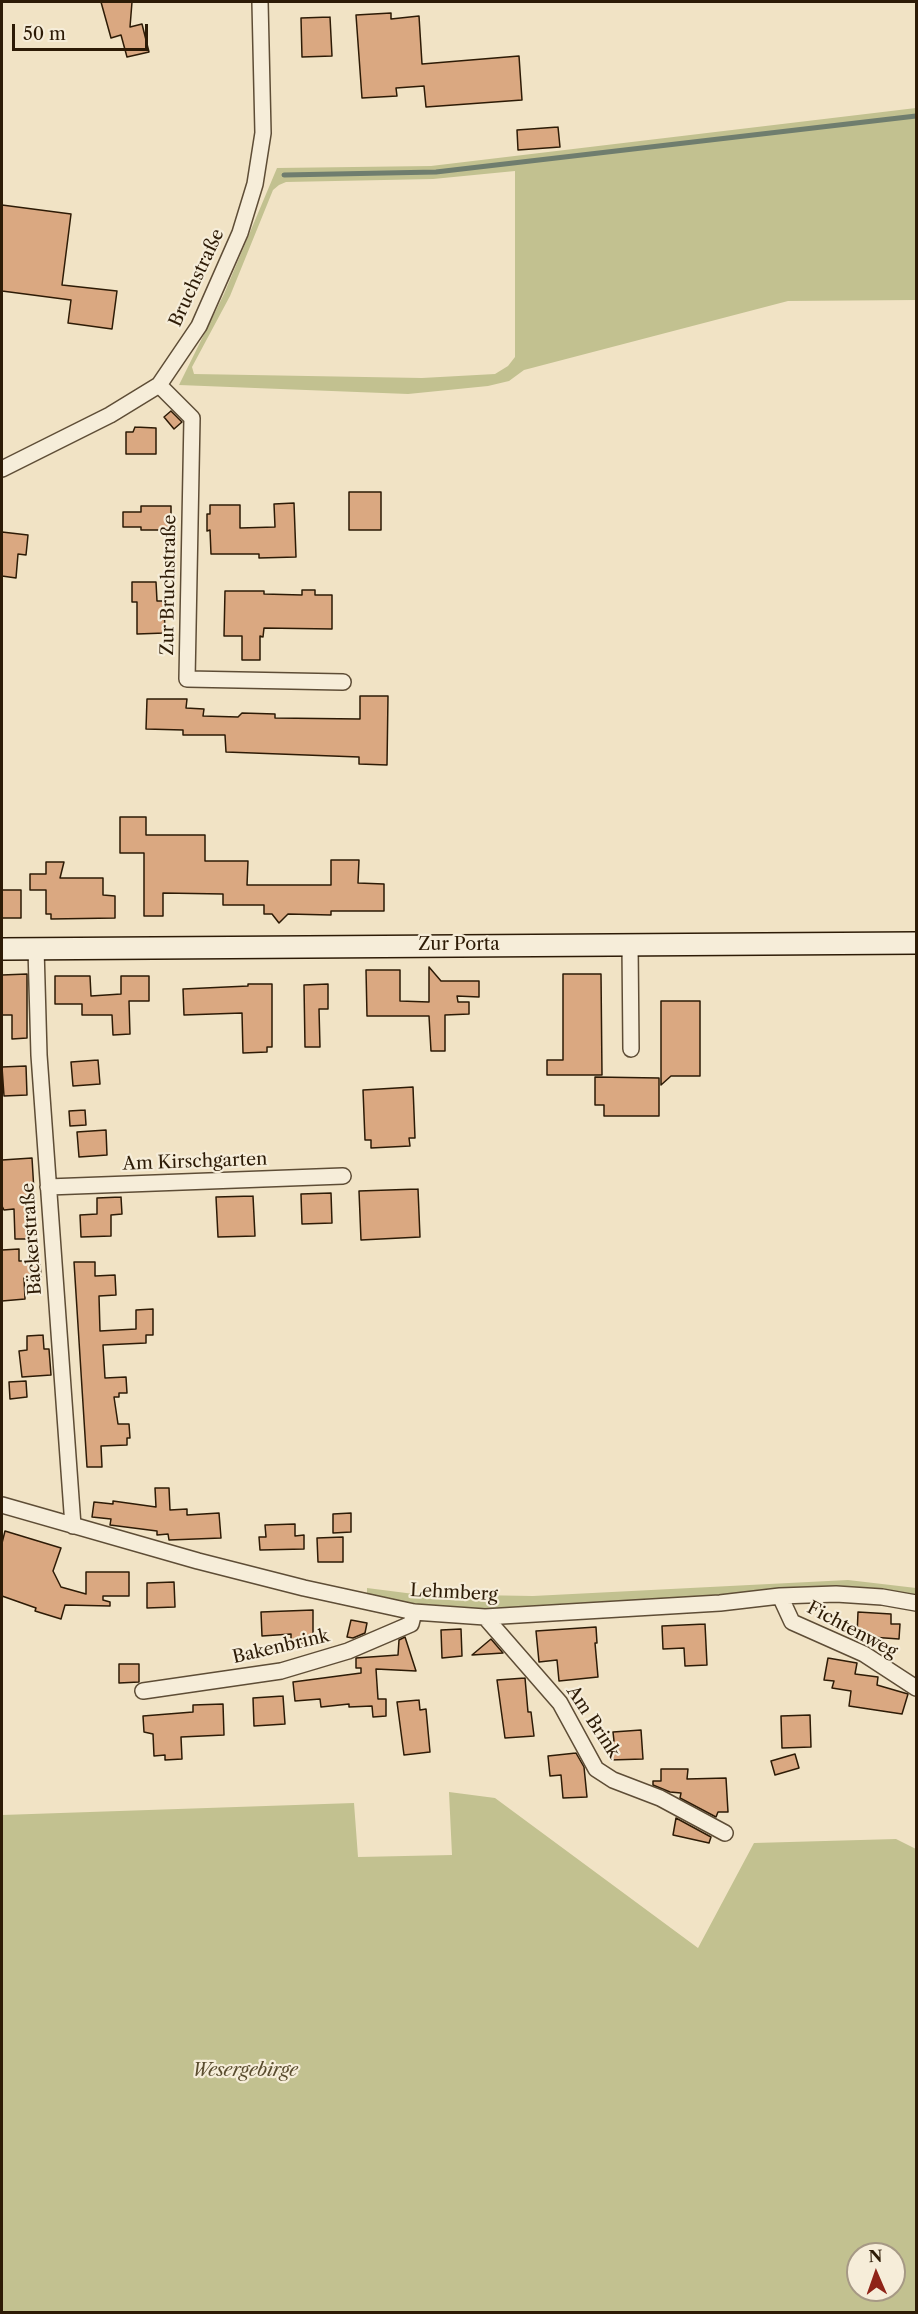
<!DOCTYPE html>
<html>
<head>
<meta charset="utf-8">
<style>
  body { margin:0 }
  #map { position:relative; width:918px; height:2314px; overflow:hidden; background:#f1e3c5; font-family:"Libre Caslon Text",serif }
  canvas { display:block }
  .frame { position:absolute; inset:0; border:3px solid #2d1b06; pointer-events:none }
  .north { position:absolute; left:846px; top:2242px; width:60px; height:60px; box-sizing:border-box; background:#f6edd9; border:2px solid #a69985; border-radius:50%; rotate:358deg; font-size:16px; font-weight:700; line-height:24px; text-align:center; color:#2d1b06 }
  .north::after { content:''; display:block; margin:auto; width:21px; height:27px; background:#8f2418; clip-path:polygon(50% 0,100% 100%,50% 72%,0 100%) }
  .scale { position:absolute; left:12px; top:24px; width:136px; height:27px; box-sizing:border-box; border:3px solid #2d1b06; border-top:0; padding-left:8px; font-size:18px; line-height:21px; white-space:nowrap; color:#2d1b06; -webkit-text-stroke:4px #f6edd9; paint-order:stroke }
</style>
</head>
<body>
<div id="map">
<canvas width="918" height="2314"></canvas>
<div class="frame"></div>
<div class="north">N</div>
<div class="scale">50 m</div>
</div>
<script>
const c = document.querySelector('canvas').getContext('2d');
c.lineJoin = 'round';
function fill(path, color) {
  c.fillStyle = color;
  c.fill(path, 'evenodd');
}
function toPath(rows) {
  const path = new Path2D();
  for (const r of rows) {
    path.moveTo(r[0], r[1]);
    for (let i = 2; i < r.length; i += 2) path.lineTo(r[i], r[i + 1]);
  }
  return path;
}
function trace(path, color, width, dash) {
  c.strokeStyle = color;
  c.lineWidth = width;
  c.lineCap = dash ? 'butt' : 'round';
  c.setLineDash(dash || []);
  c.stroke(path);
}
function drawText(font, color, halo, rows, align = 'center') {
  c.font = font + ' "Libre Caslon Text",serif';
  c.lineWidth = 4.5;
  c.setLineDash([]);
  c.textBaseline = 'middle';
  c.strokeStyle = halo;
  c.fillStyle = color;
  for (const [text, x, y, turn = 0] of rows) {
    c.save();
    c.translate(x, y);
    c.rotate((+turn || 0) * Math.PI / 180);
    c.textAlign = isNaN(turn) ? turn : align;
    if (halo) c.strokeText(text, 0, 0);
    c.fillText(text, 0, 0);
    c.restore();
  }
}
const green = toPath([
  [916,108,916,300,788,301,524,370,509,381,488,386,408,394,179,385,224,294,277,168,431,166],
  [515,171,515,357,508,366,495,374,422,378,194,374,192,367,230,296,273,190,279,185,286,182,433,179],
  [848,1580,916,1588,916,1609,845,1600,770,1606,506,1618,367,1604,367,1588,414,1594,533,1596],
  [449,1792,495,1798,698,1948,754,1843,896,1839,916,1849,916,2312,2,2312,2,1815,354,1803,358,1857,452,1855],
  [858,2254,894,2254,894,2290,858,2290]
]);
const stream = toPath([
  [284,175,436,172,916,116]
]);
const building = toPath([
  [101,2,132,2,130,27,142,24,149,52,127,57,121,35,111,38,101,2],
  [391,13,391,19,419,16,422,64,519,56,522,100,426,107,424,86,396,88,397,96,362,98,356,15,391,13],
  [330,17,332,56,302,57,301,18,330,17],
  [558,127,560,147,518,150,517,130,558,127],
  [2,205,71,214,62,285,117,291,112,329,68,323,71,300,2,291,2,205],
  [171,411,182,422,174,429,164,417,171,411],
  [135,427,156,428,156,454,126,454,126,432,133,432,135,427],
  [349,492,381,492,381,530,349,530,349,492],
  [294,503,296,557,259,558,259,554,211,554,210,530,207,531,207,514,210,514,210,505,240,505,240,528,275,527,274,504,294,503],
  [141,506,171,506,171,530,141,530,141,527,123,527,123,512,141,512,141,506],
  [2,532,28,535,26,555,18,554,16,578,2,576,2,532],
  [132,582,156,582,157,601,164,601,165,633,137,634,137,602,132,602,132,582],
  [302,590,315,590,315,595,332,595,332,629,264,628,263,637,260,636,260,660,242,660,242,636,224,636,225,591,264,591,264,594,302,595,302,590],
  [360,696,388,696,387,765,359,764,359,757,226,752,225,735,183,735,183,730,146,729,147,699,187,699,186,708,204,709,203,716,238,717,242,713,275,714,275,718,360,719,360,696],
  [120,817,146,817,146,835,205,835,205,861,248,861,247,885,331,885,331,860,359,860,358,883,384,884,384,911,331,911,331,915,288,914,279,923,272,914,264,914,264,905,223,905,223,894,163,893,163,916,144,916,144,853,120,853,120,817],
  [46,862,64,862,60,878,103,878,103,895,115,896,115,918,51,919,51,914,46,914,46,890,30,890,30,874,46,874,46,862],
  [2,890,21,890,21,918,2,918,2,890],
  [429,967,441,981,479,981,479,997,457,996,458,1002,469,1002,469,1014,445,1015,445,1051,431,1051,429,1016,367,1016,366,970,400,970,400,1001,429,1002,429,967],
  [27,974,27,1038,12,1039,12,1015,2,1015,2,975,27,974],
  [563,974,601,974,602,1075,547,1075,547,1060,563,1060,563,974],
  [55,976,90,976,91,996,121,994,121,976,149,976,149,1001,129,1001,130,1034,113,1035,112,1015,82,1015,82,1004,55,1004,55,976],
  [248,984,272,984,272,1047,267,1047,267,1052,243,1053,242,1013,184,1015,183,989,248,986,248,984],
  [328,984,328,1009,319,1009,320,1047,305,1047,304,985,328,984],
  [661,1001,700,1001,700,1076,671,1076,661,1085,661,1001],
  [98,1060,100,1084,73,1086,71,1062,98,1060],
  [26,1066,27,1095,4,1096,2,1067,26,1066],
  [595,1077,659,1078,659,1116,604,1116,604,1105,595,1105,595,1077],
  [413,1087,415,1138,409,1138,410,1146,371,1148,371,1140,365,1140,363,1090,413,1087],
  [85,1110,86,1125,70,1126,69,1111,85,1110],
  [106,1130,107,1155,79,1157,77,1132,106,1130],
  [32,1158,35,1208,29,1208,31,1239,15,1239,14,1209,4,1210,2,1206,2,1160,32,1158],
  [418,1189,420,1237,361,1240,359,1191,418,1189],
  [331,1193,332,1223,302,1224,301,1194,331,1193],
  [253,1196,255,1236,218,1237,216,1197,253,1196],
  [121,1197,122,1214,111,1215,111,1236,81,1237,80,1215,97,1214,97,1198,121,1197],
  [19,1249,19,1261,40,1261,41,1277,24,1278,25,1299,2,1301,2,1250,19,1249],
  [74,1262,95,1262,95,1276,115,1275,116,1295,99,1296,100,1331,136,1329,136,1310,153,1309,153,1335,146,1335,146,1343,103,1345,105,1378,126,1377,127,1393,119,1393,119,1397,114,1397,118,1424,129,1424,130,1438,127,1438,127,1445,101,1446,102,1467,87,1467,74,1262],
  [43,1335,44,1349,49,1349,51,1375,22,1377,19,1351,27,1350,27,1336,43,1335],
  [26,1381,27,1397,10,1399,9,1382,26,1381],
  [155,1488,169,1488,170,1510,187,1509,187,1515,219,1513,221,1538,169,1540,168,1534,157,1535,157,1531,110,1525,111,1519,92,1517,94,1502,113,1504,113,1501,156,1507,155,1488],
  [351,1513,351,1532,333,1533,333,1514,351,1513],
  [295,1524,295,1536,304,1535,304,1549,260,1550,259,1537,266,1537,265,1525,295,1524],
  [5,1531,61,1548,53,1571,61,1587,86,1594,86,1572,129,1572,129,1596,103,1596,103,1600,110,1602,110,1606,65,1605,61,1619,35,1611,36,1608,2,1596,2,1543,5,1531],
  [343,1537,343,1562,318,1562,317,1538,343,1537],
  [174,1582,175,1607,147,1608,147,1583,174,1582],
  [313,1610,313,1643,291,1644,291,1634,262,1636,261,1612,313,1610],
  [858,1612,891,1614,891,1624,900,1624,899,1639,857,1636,858,1612],
  [351,1620,367,1623,365,1633,353,1638,347,1637,351,1620],
  [705,1624,707,1665,685,1666,684,1648,663,1649,662,1626,705,1624],
  [596,1627,597,1643,595,1643,598,1677,559,1681,557,1660,539,1662,536,1631,596,1627],
  [461,1629,462,1656,442,1658,441,1630,461,1629],
  [405,1637,416,1671,376,1669,378,1699,386,1699,386,1716,373,1717,372,1706,349,1707,349,1704,321,1707,320,1699,295,1701,293,1682,361,1673,361,1668,356,1668,356,1658,398,1655,399,1640,405,1637],
  [491,1639,503,1653,472,1655,491,1639],
  [828,1658,857,1663,855,1674,878,1677,877,1685,908,1694,902,1714,849,1706,851,1691,832,1688,834,1681,824,1680,828,1658],
  [119,1664,139,1664,139,1682,119,1683,119,1664],
  [525,1678,528,1712,531,1712,534,1736,505,1738,497,1680,525,1678],
  [283,1696,285,1724,254,1726,253,1698,283,1696],
  [419,1700,420,1710,426,1709,430,1752,404,1755,397,1702,419,1700],
  [223,1704,224,1735,181,1737,182,1759,165,1760,165,1755,154,1756,153,1734,144,1732,143,1716,193,1712,193,1705,223,1704],
  [810,1715,811,1747,782,1748,781,1716,810,1715],
  [641,1730,643,1759,610,1760,609,1741,614,1741,613,1732,641,1730],
  [576,1753,584,1767,587,1797,563,1798,561,1775,550,1776,548,1756,576,1753],
  [795,1754,799,1768,775,1775,771,1761,795,1754],
  [661,1769,688,1769,687,1779,726,1778,728,1812,718,1812,716,1817,680,1798,681,1793,670,1792,653,1785,653,1781,661,1781,661,1769],
  [676,1818,711,1837,709,1843,673,1835,676,1818]
]);
const street = toPath([
  [159,385,192,418,187,679,343,682],
  [2,469,110,415,159,385,199,326,240,233,255,184,263,133,260,2],
  [630,944,631,1049],
  [36,948,39,1055,73,1526],
  [48,1187,343,1176],
  [2,1505,198,1561,304,1588,414,1612,485,1617,720,1603,780,1596,836,1594,882,1597,916,1603],
  [780,1596,792,1622,864,1654,916,1688],
  [485,1617,560,1703,596,1769,613,1780,660,1798,725,1833],
  [143,1691,281,1671,348,1651,411,1624,414,1612]
]);
const secondary = toPath([
  [2,949,916,943]
]);
const streetNames = [
  ["Bruchstraße",197,278,-65],
  ["Zur Bruchstraße",169,585,-89],
  ["Zur Porta",459,945],
  ["Am Kirschgarten",195,1162,-2],
  ["Bäckerstraße",32,1239,-94],
  ["Lehmberg",454,1593,3],
  ["Fichtenweg",852,1630,28],
  ["Bakenbrink",281,1647,-13],
  ["Am Brink",593,1722,57]
];
const parkNames = [
  ["Wesergebirge",245,2071]
];
fill(green, '#c2c190');
trace(stream, '#6f7d6e', 5);
fill(building, '#daa881');
trace(building, '#2d1b06', 1.5);
trace(street, '#5e4d36', 18);
trace(secondary, '#2d1b06', 24);
trace(street, '#f6edd9', 15);
trace(secondary, '#f6edd9', 21);
drawText('18px', '#2d1b06', '#f6edd9', streetNames);
drawText('italic 18px', '#5a4d2f', '#f6edd9', parkNames);
</script>
</body>
</html>
